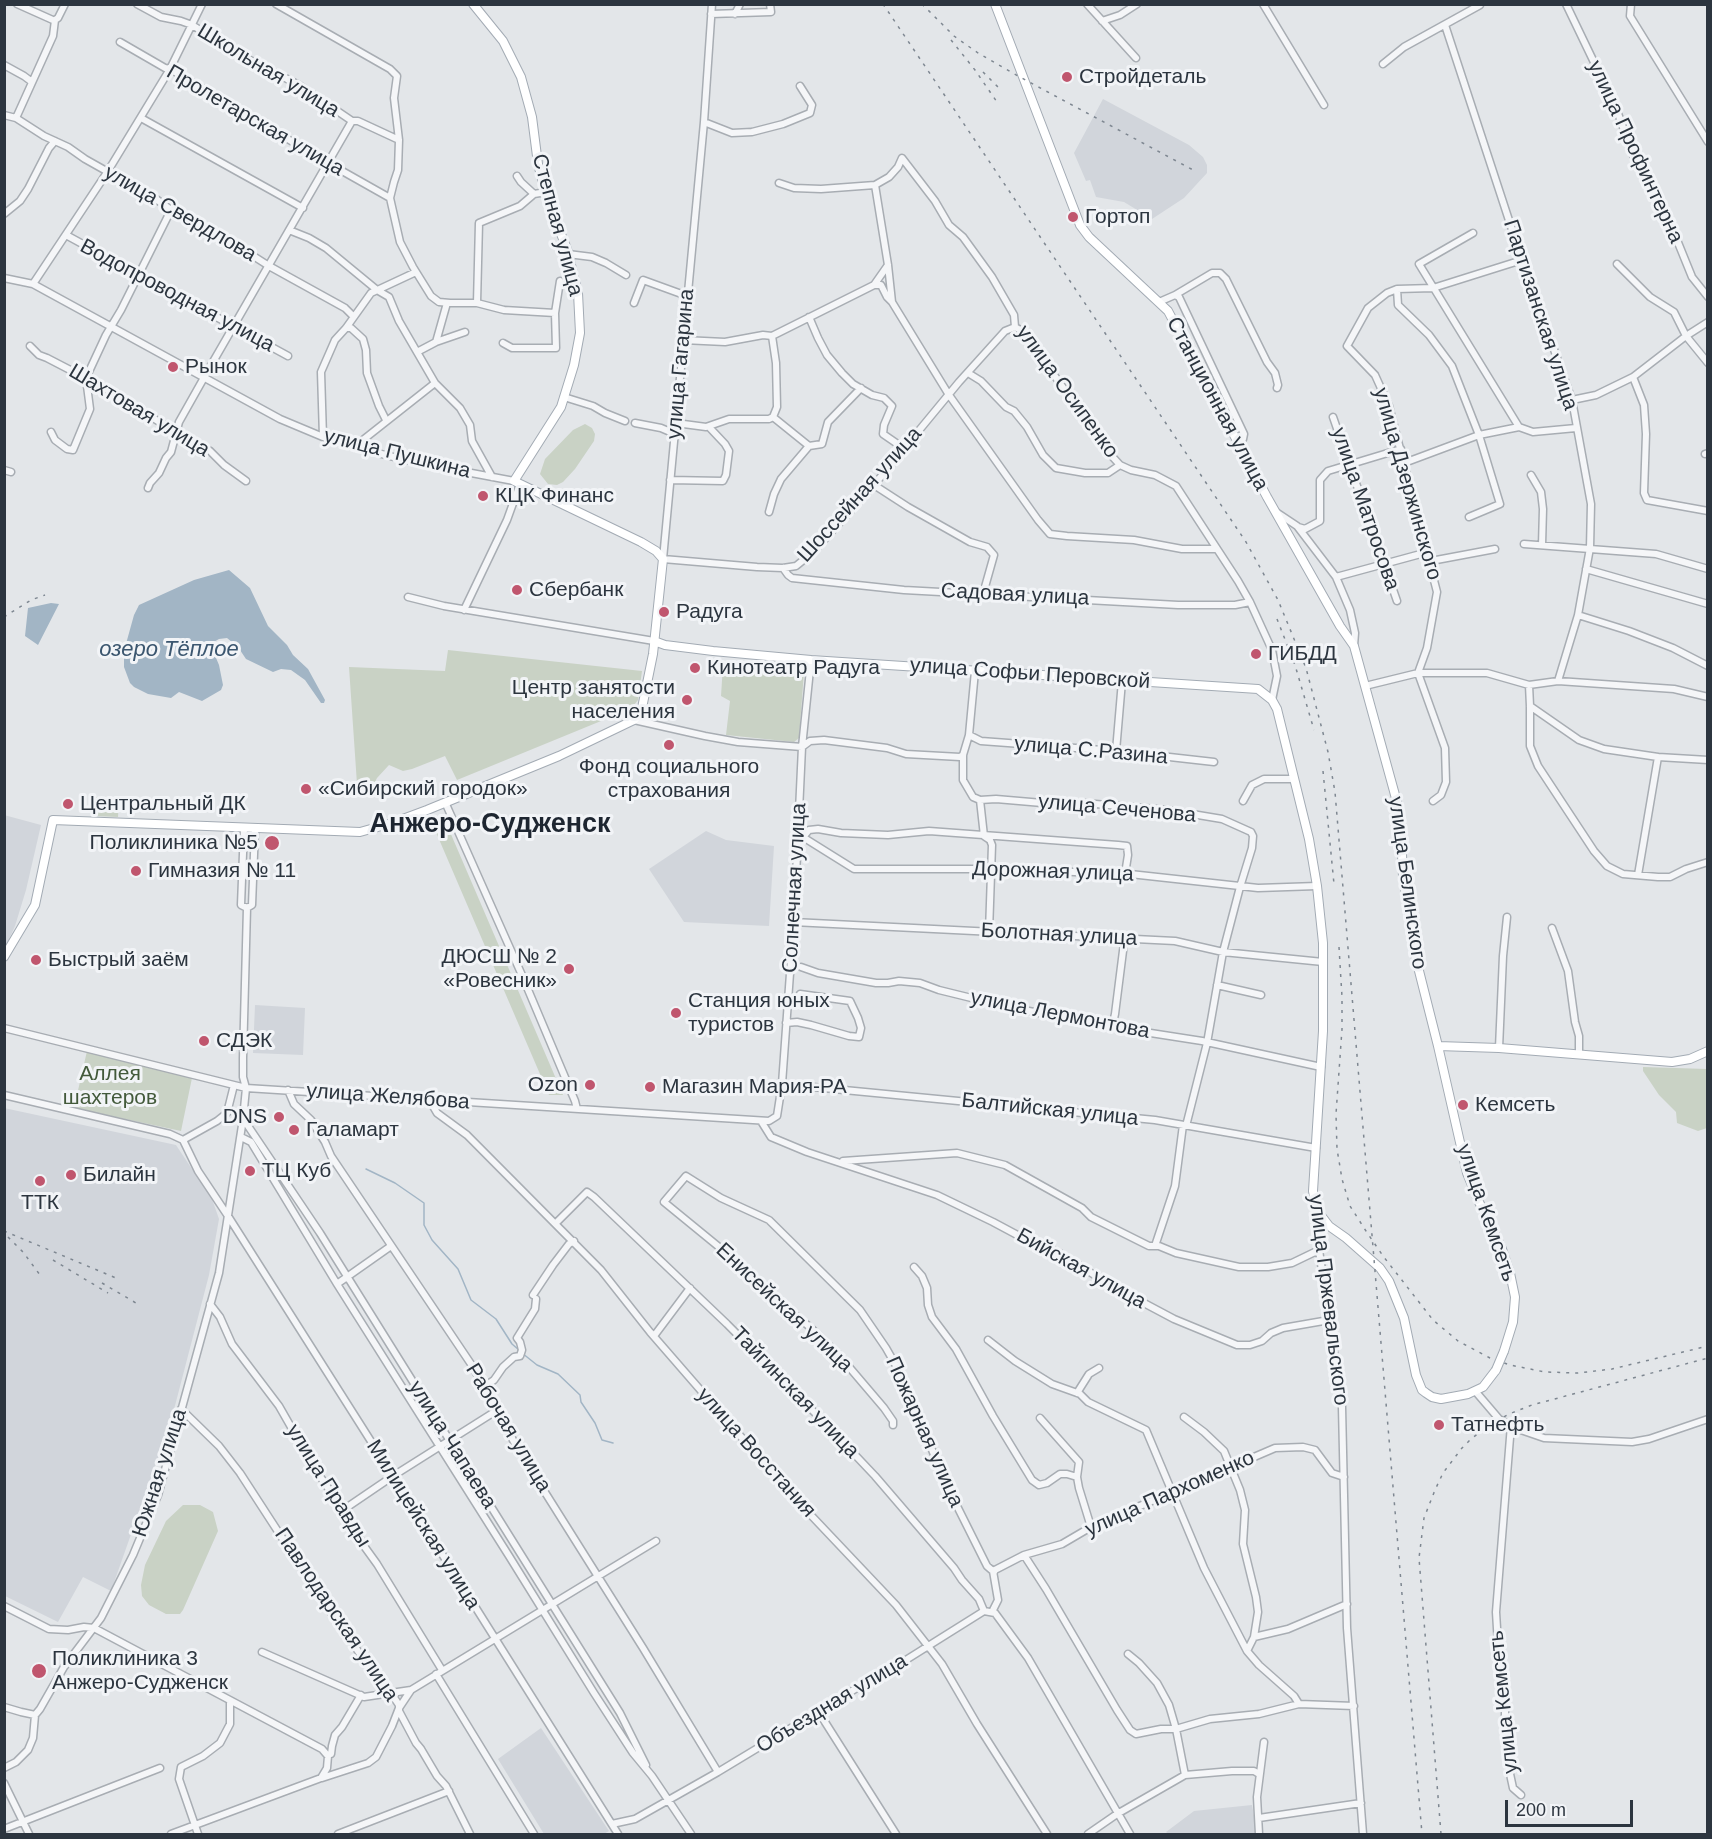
<!DOCTYPE html>
<html>
<head>
<meta charset="utf-8">
<style>
  body { margin:0 }
  #map { position:relative; width:1712px; height:1839px; overflow:hidden; background:#e3e6e9; font-family:Arial,sans-serif }
  canvas { display:block }
  .frame { position:absolute; inset:0; border:6px solid #2c353f; pointer-events:none }
  .scale { position:absolute; left:1505px; top:1800px; width:128px; height:27px; box-sizing:border-box; border:3px solid #2c353f; border-top:0; padding-left:8px; font-size:18px; line-height:21px; white-space:nowrap; color:#2c353f; -webkit-text-stroke:4px #f2f4f7; paint-order:stroke }
</style>
</head>
<body>
<div id="map">
<canvas width="1712" height="1839"></canvas>
<div class="frame"></div>
<div class="scale">200 m</div>
</div>
<script>
const c = document.querySelector('canvas').getContext('2d');
c.lineJoin = 'round';
function fill(path, color) {
  c.fillStyle = color;
  c.fill(path, 'evenodd');
}
function toPath(rows) {
  const path = new Path2D();
  for (const r of rows) {
    path.moveTo(r[0], r[1]);
    for (let i = 2; i < r.length; i += 2) path.lineTo(r[i], r[i + 1]);
  }
  return path;
}
function trace(path, color, width, dash) {
  c.strokeStyle = color;
  c.lineWidth = width;
  c.lineCap = dash ? 'butt' : 'round';
  c.setLineDash(dash || []);
  c.stroke(path);
}
function drawText(font, color, halo, rows, align = 'center') {
  c.font = font + ' Arial,sans-serif';
  c.lineWidth = 6;
  c.setLineDash([]);
  c.textBaseline = 'middle';
  c.strokeStyle = halo;
  c.fillStyle = color;
  for (const [text, x, y, turn = 0] of rows) {
    c.save();
    c.translate(x, y);
    c.rotate((+turn || 0) * Math.PI / 180);
    c.textAlign = isNaN(turn) ? turn : align;
    if (halo) c.strokeText(text, 0, 0);
    c.fillText(text, 0, 0);
    c.restore();
  }
}
const built = toPath([
  [1103,99,1189,145,1203,157,1207,165,1207,173,1184,198,1152,219,1124,202,1096,197,1090,180,1086,181,1074,153],
  [4,815,41,825,26,890,15,926,6,946,5,946],
  [706,831,726,840,774,846,769,926,684,922,649,869],
  [255,1005,305,1008,303,1055,253,1053],
  [4,1108,176,1145,212,1199,219,1219,209,1275,171,1421,111,1591,83,1577,58,1622,5,1596],
  [541,1728,609,1831,604,1834,544,1834,498,1759],
  [1252,1805,1254,1816,1255,1834,1168,1834,1166,1832,1194,1811]
]);
const green = toPath([
  [585,424,592,428,595,434,594,441,575,469,563,482,557,485,548,484,540,474,545,459,573,430],
  [448,650,642,671,638,700,634,705,623,712,457,780,445,756,412,769,403,771,389,765,377,778,372,788,357,784,349,667,445,671],
  [728,661,801,667,804,672,799,738,794,742,726,735,730,701,721,696,723,665],
  [96,797,119,799,118,817,95,816],
  [444,818,563,1095,549,1095,432,823],
  [87,1051,192,1078,181,1131,74,1108],
  [1643,1067,1707,1069,1707,1128,1698,1131,1677,1123,1676,1112,1659,1095,1643,1071],
  [183,1505,200,1505,213,1512,218,1531,183,1610,180,1614,166,1614,149,1605,142,1596,141,1585,145,1565,166,1521]
]);
const water = toPath([
  [229,570,250,588,268,626,287,645,293,655,308,669,325,700,324,703,321,703,305,680,291,670,281,669,273,672,246,659,238,647,227,638,219,639,212,643,211,646,219,665,223,685,221,690,202,701,179,692,171,698,148,694,134,687,130,683,124,667,124,651,134,615,139,605,194,580],
  [51,603,59,604,38,645,25,636,28,608]
]);
const stream = toPath([
  [366,1169,395,1183,424,1203,424,1225,432,1240,458,1269,471,1300,496,1319,512,1344,519,1350],
  [522,1353,537,1365,558,1374,580,1395,581,1402,595,1423,602,1440,613,1443]
]);
const minor = toPath([
  [17,4,55,21],
  [137,4,161,17,181,21,192,25,244,57,299,85,352,121,358,121,399,140],
  [276,4,390,69,397,76,394,98,399,140,398,170,394,182,390,198,400,242,413,267,431,296,439,302,450,303,477,303,504,310,555,313,560,281],
  [712,4,704,122,663,559,757,567,783,568,796,566,812,553,874,485,959,382,1005,331,1015,327],
  [1087,4,1136,58],
  [1263,4,1324,105],
  [1566,4,1616,108,1633,155,1666,213,1692,277,1708,297],
  [1631,4,1630,16,1708,142],
  [711,14,771,12,770,4],
  [735,14,740,4],
  [1102,21,1120,15,1137,4],
  [1445,25,1522,260,1572,400,1591,504,1590,548,1578,615,1558,681],
  [120,42,165,68,170,69,328,163,390,198],
  [1383,64,1404,47,1480,5],
  [4,65,24,76,32,82],
  [4,115,16,118,44,136,68,147,85,159,156,199,171,210,225,238,269,266,345,308,353,316],
  [16,118,53,36,55,20,58,18,65,4],
  [141,118,303,208],
  [704,122,732,133,752,132,783,124,810,113,812,105,800,86],
  [517,176,521,182,534,194],
  [779,183,794,188,821,189,875,185],
  [4,214,20,201,28,189,49,148,55,141],
  [289,230,309,238,326,248,377,290,389,297,399,321,435,383,460,408,470,425,472,441,492,477],
  [1473,233,1419,264,1519,427],
  [66,235,288,356],
  [568,254,592,257,606,263,626,275],
  [1617,264,1650,297,1674,312,1686,336,1708,363],
  [4,278,33,284,280,419,323,437,365,450,418,463,514,481],
  [33,284,108,171,170,69,202,4],
  [874,285,881,285,887,297,892,302,888,265,875,185,889,177,898,167,902,158,935,201,949,225,963,237,992,277,1014,315,1015,327],
  [1397,289,1398,305,1429,335,1452,366,1479,435,1500,504,1469,517],
  [1175,295,1212,273,1220,273,1226,279,1267,362,1275,373,1278,385,1277,388],
  [892,302,949,395,1038,520,1050,534,1067,536,1134,540,1182,549,1217,549],
  [1159,302,1175,295,1179,297,1244,434,1243,439,1238,443],
  [477,303,479,223,520,206,534,194,546,192],
  [634,303,643,280,687,296],
  [809,317,818,338,827,355,842,373,853,384,872,395,884,398,892,406,884,425,883,434,899,445,902,451],
  [1015,327,1022,331,1028,338,1109,453,1120,465,1131,470,1155,475,1176,486,1238,581,1250,602,1272,650,1277,676,1272,700],
  [346,328,351,328,363,339,366,350,367,373,379,406,386,420],
  [772,336,776,363,777,407,773,417],
  [683,340,725,342,763,335,772,336,874,285,888,265],
  [436,342,465,332],
  [503,343,512,348,556,348,555,313],
  [30,346,39,355,47,358,103,387,161,423,210,451,224,465,246,481],
  [417,352,436,342,447,303],
  [968,373,981,381,1006,407,1014,411,1027,427,1043,455,1056,468,1085,473,1108,473,1120,465],
  [1633,377,1644,405,1646,434,1644,493,1647,500,1708,511],
  [564,397,593,406,605,413,625,421],
  [1572,400,1596,395,1633,377,1686,336,1708,322],
  [1333,417,1397,601],
  [635,423,661,428,675,434],
  [676,423,706,427,729,419,769,419,773,417,809,446,822,444,828,422,861,388],
  [51,432,55,440,67,449,73,450,90,409,86,378,106,335,121,310,171,210],
  [323,437,321,372,335,340,346,328,371,293,416,272],
  [354,447,435,383],
  [1705,454,1708,453],
  [1404,463,1479,435,1519,427,1533,432,1576,428],
  [4,470,11,472],
  [1531,475,1541,492,1543,509,1542,545],
  [670,480,723,481,726,475,729,451,725,444,709,427],
  [874,485,908,507,970,542,987,547,994,555,983,594],
  [148,488,150,483,159,473,166,458,171,452,179,422,210,367,352,121],
  [769,512,774,494,781,479,809,446],
  [1276,512,1297,526,1336,577,1350,610,1355,633,1354,646],
  [1298,527,1305,529,1320,521,1320,480,1328,471,1401,449],
  [1524,544,1656,554,1708,569],
  [1431,561,1495,549],
  [783,568,788,575,792,578,904,590,1178,605,1235,605,1250,602],
  [1586,569,1708,604],
  [1336,577,1428,552],
  [408,597,444,606,654,641],
  [464,610,507,520,520,484],
  [1578,615,1629,631,1673,648,1708,666],
  [975,671,969,735,963,755,963,780,973,797,980,800,984,836,990,840,992,845,989,932],
  [1529,685,1530,706,1530,746,1538,766,1594,851,1607,866,1623,874,1658,877,1670,877,1686,869,1708,862],
  [1365,686,1418,673,1487,673,1529,685,1558,681,1674,689,1708,697],
  [1530,706,1579,740,1604,749,1658,757,1708,760],
  [634,720,705,736,738,742,802,747,810,741,824,740,887,748,906,754,960,757,963,755],
  [969,735,981,741,1116,751,1214,762],
  [1116,751,1122,681],
  [980,800,996,799,1054,804,1071,802,1168,810,1222,819,1251,832,1253,836,1252,848,1240,887,1223,952,1207,1043,1186,1126],
  [1243,801,1252,785,1264,779,1294,779],
  [1433,801,1441,795,1446,782,1445,748,1418,673,1427,648,1437,592,1389,406,1375,375,1347,346,1368,308,1387,293,1397,289,1433,288,1522,260],
  [445,802,521,973,575,1101,577,1109],
  [244,828,241,905,247,908],
  [798,834,854,869,992,869,1130,874,1258,888,1317,886],
  [803,837,809,830,818,829,841,833,888,835,929,831,1118,845,1127,846,1128,855,1125,874],
  [1638,875,1658,757],
  [793,922,1175,941,1223,952,1323,962],
  [1552,928,1568,971,1575,1022,1579,1036,1579,1054],
  [801,967,818,973,876,983,888,983,899,981,920,983,939,990,1008,1007,1112,1027,1202,1041,1321,1067],
  [1217,985,1261,995],
  [786,1023,797,1022,811,1025,849,1036,859,1037,861,1028,858,1018,850,1001,800,994],
  [1112,1027,1115,1014,1124,943,1121,938],
  [4,1028,246,1088,769,1121,777,1116,782,1084,794,918,802,747,811,660],
  [1499,1048,1503,956,1507,917],
  [782,1084,1155,1120,1316,1148],
  [288,1090,294,1104,311,1120,325,1142,331,1156,473,1367,519,1451,643,1648,718,1772],
  [4,1095,170,1134,183,1140],
  [430,1101,437,1113,467,1135,601,1270,650,1332,789,1492,896,1605,942,1664,977,1724,1047,1834],
  [244,1120,320,1233,620,1713,646,1765],
  [761,1121,771,1137,807,1152,937,1195,993,1222,1036,1245,1058,1252,1126,1295,1132,1296,1135,1303,1142,1302,1174,1319,1237,1345,1250,1345,1262,1341,1271,1333,1283,1328,1329,1320],
  [241,1137,251,1142,337,1284,509,1556,594,1693,633,1753,652,1776,691,1834],
  [183,1140,198,1171,228,1216,393,1476,618,1834],
  [183,1140,217,1121,227,1113,234,1085],
  [843,1161,957,1153,1005,1165,1082,1208,1091,1217,1149,1246,1159,1246,1176,1253,1239,1267,1268,1267,1292,1263,1319,1250],
  [1316,1210,1319,1250,1342,1407,1347,1628,1363,1834],
  [556,1223,587,1192,594,1197,727,1324,823,1421,875,1476,954,1568,962,1580,979,1599,984,1611],
  [1155,1246,1175,1186,1183,1125],
  [914,1267,922,1276,927,1288,928,1305,932,1317,956,1349,993,1416,1032,1480,1039,1485,1047,1483,1060,1474,1067,1474,1077,1477],
  [337,1284,391,1246],
  [533,1295,553,1265,569,1244,574,1241],
  [210,1304,220,1317,232,1344,279,1406,315,1469,343,1510,364,1546,377,1564,442,1670],
  [654,1336,690,1288],
  [988,1340,1015,1361,1052,1384,1080,1394,1088,1402,1146,1430,1204,1568,1247,1651,1259,1665,1294,1696,1299,1704,1354,1706],
  [484,1387,494,1380,503,1367,514,1357,520,1356,522,1350,520,1342,517,1338,535,1309,536,1299],
  [1476,1392,1499,1419,1515,1428,1544,1438,1632,1442,1649,1439,1708,1419],
  [1077,1393,1089,1374,1099,1368],
  [181,1409,219,1446,240,1473,325,1604,388,1694,393,1696,399,1705,399,1711,416,1743,421,1749,437,1776,446,1786,470,1834],
  [1184,1417,1204,1432,1224,1451,1240,1490,1245,1510,1243,1544,1256,1597,1258,1612,1254,1637,1247,1651],
  [1040,1418,1079,1462,1077,1477,1079,1488,1091,1527],
  [893,1425,893,1421,884,1408,838,1354,811,1328,773,1297,730,1256,664,1202,686,1176,721,1198,769,1220,860,1310,886,1348,903,1378,945,1482,987,1566,994,1572],
  [1511,1425,1496,1612,1499,1661,1505,1698,1505,1729,1510,1774,1513,1788,1521,1795],
  [343,1510,393,1476,496,1411],
  [1024,1555,1046,1589,1117,1710,1130,1730,1136,1734,1161,1729,1176,1729,1210,1719,1259,1714,1299,1704],
  [4,1606,49,1629,68,1630,84,1627,94,1628,322,1749,328,1756,327,1768,321,1778,171,1834],
  [992,1612,998,1600,993,1571,1024,1555,1062,1544,1091,1527,1275,1448,1303,1447,1315,1450,1332,1473,1344,1477],
  [1254,1637,1288,1629,1347,1604],
  [262,1652,364,1697,411,1690,656,1541],
  [1128,1654,1139,1663,1157,1683,1169,1705,1176,1729,1185,1775],
  [436,1674,534,1834],
  [4,1707,21,1712,35,1715,40,1709,64,1667,101,1618,133,1555,158,1495,219,1273,243,1119,246,1088,243,1077,243,1058,247,908,252,905,255,829],
  [818,1711,896,1834],
  [331,1754,332,1746,335,1735,342,1727,361,1695],
  [4,1768,16,1762,28,1750,33,1738,35,1715],
  [322,1778,368,1763,376,1757,392,1726,399,1708,411,1690],
  [4,1783,29,1834],
  [1259,1818,1361,1803],
  [612,1824,635,1819,718,1772,857,1688,866,1685,984,1611,995,1613,1028,1658,1130,1834],
  [4,1829,160,1768],
  [198,1834,179,1779,181,1767,203,1756,220,1743,230,1724,230,1701],
  [338,1834,449,1791],
  [1088,1834,1117,1814,1185,1775,1232,1771,1254,1771,1259,1774],
  [1259,1834,1257,1797,1264,1742]
]);
const major = toPath([
  [995,4,1080,225,1089,237,1168,311,1267,497,1340,626,1354,646,1400,813,1403,876,1416,959,1438,1046,1467,1173,1479,1202,1502,1249,1510,1273,1515,1297,1513,1322,1504,1351],
  [654,641,665,645,713,651,811,660,1258,689,1272,700,1277,709,1309,839,1317,886,1323,943,1323,1031,1313,1191,1316,1209,1329,1226,1346,1238,1380,1268,1389,1281,1404,1318,1416,1375,1422,1390,1426,1393,1432,1397,1441,1399,1468,1394,1483,1387,1496,1370],
  [4,957,35,905,53,820,360,832,392,823,427,810,559,756,634,720,642,708,653,654,663,559,656,551,641,542,514,481,561,407,574,365,580,333,578,293,567,249,548,201,538,164,532,117,521,77,503,41,473,4],
  [1438,1046,1499,1048,1672,1062,1690,1059,1708,1051]
]);
const rail = toPath([
  [883,4,1246,542,1278,600,1306,668,1328,752,1335,792,1422,1834],
  [922,4,954,36,978,53,1018,76,1195,171],
  [951,40,975,70,999,105],
  [983,72,1002,91],
  [4,617,31,600,45,595],
  [1277,619,1295,665,1314,730],
  [1323,771,1334,884],
  [1339,947,1342,997,1342,1029,1336,1114,1337,1149,1342,1179,1350,1206,1366,1231,1383,1256,1433,1320,1458,1341,1490,1358,1510,1365,1545,1372,1578,1373,1612,1369,1708,1346],
  [4,1231,116,1278],
  [8,1237,23,1252,40,1275],
  [53,1260,108,1293],
  [102,1283,136,1303],
  [1441,1834,1419,1558,1424,1518,1435,1490,1443,1473,1462,1448,1471,1439,1491,1424,1509,1414,1532,1405,1708,1358]
]);
const majorBridge = toPath([
  [1496,1370,1504,1351]
]);
const markers = [
  [1067,77,6,"#c0566e"],
  [1073,217,6,"#c0566e"],
  [173,367,6,"#c0566e"],
  [483,496,6,"#c0566e"],
  [517,590,6,"#c0566e"],
  [664,612,6,"#c0566e"],
  [1256,654,6,"#c0566e"],
  [695,668,6,"#c0566e"],
  [687,700,6,"#c0566e"],
  [669,745,6,"#c0566e"],
  [306,789,6,"#c0566e"],
  [68,804,6,"#c0566e"],
  [272,843,8,"#c0566e"],
  [136,871,6,"#c0566e"],
  [36,960,6,"#c0566e"],
  [569,969,6,"#c0566e"],
  [676,1013,6,"#c0566e"],
  [204,1041,6,"#c0566e"],
  [590,1085,6,"#c0566e"],
  [650,1087,6,"#c0566e"],
  [1463,1105,6,"#c0566e"],
  [279,1117,6,"#c0566e"],
  [294,1130,6,"#c0566e"],
  [250,1171,6,"#c0566e"],
  [71,1175,6,"#c0566e"],
  [40,1181,6,"#c0566e"],
  [1439,1425,6,"#c0566e"],
  [39,1671,8,"#c0566e"]
];
const streetNames = [
  ["Школьная улица",268,71,31],
  ["Пролетарская улица",255,121,30],
  ["улица Профинтерна",1635,152,65],
  ["улица Свердлова",180,214,30],
  ["Степная улица",557,225,75],
  ["Водопроводная улица",177,296,28],
  ["Партизанская улица",1540,315,72],
  ["улица Гагарина",681,364,-85],
  ["улица Осипенко",1067,392,54],
  ["Станционная улица",1217,404,62],
  ["Шахтовая улица",139,411,31],
  ["улица Пушкина",397,454,14],
  ["улица Дзержинского",1407,484,74],
  ["Шоссейная улица",860,495,-48],
  ["улица Матросова",1365,509,71],
  ["Садовая улица",1015,595,3],
  ["улица Софьи Перовской",1030,674,4],
  ["улица С.Разина",1091,751,5],
  ["улица Сеченова",1117,809,5],
  ["Дорожная улица",1053,872,2],
  ["улица Белинского",1407,883,82],
  ["Солнечная улица",795,888,-87],
  ["Болотная улица",1059,935,3],
  ["улица Лермонтова",1060,1015,11],
  ["улица Желябова",388,1097,4],
  ["Балтийская улица",1050,1110,6],
  ["улица Кемсеть",1486,1213,71],
  ["Бийская улица",1081,1269,29],
  ["улица Пржевальского",1328,1300,83],
  ["Енисейская улица",784,1308,43],
  ["Тайгинская улица",795,1393,46],
  ["Рабочая улица",508,1428,59],
  ["Пожарная улица",924,1432,66],
  ["улица Чапаева",452,1445,58],
  ["улица Восстания",756,1453,48],
  ["Южная улица",160,1473,-72],
  ["улица Правды",328,1486,58],
  ["улица Пархоменко",1170,1494,-24],
  ["Милицейская улица",423,1525,58],
  ["Павлодарская улица",336,1615,56],
  ["улица Кемсеть",1504,1702,-96],
  ["Объездная улица",832,1704,-31]
];
const poiNames = [
  ["Стройдеталь",1079,77],
  ["Гортоп",1085,217],
  ["Рынок",185,367],
  ["КЦК Финанс",495,496],
  ["Сбербанк",529,590],
  ["Радуга",676,612],
  ["ГИБДД",1268,654],
  ["Кинотеатр Радуга",707,668],
  ["Центр занятости",675,688,"right"],
  ["населения",675,712,"right"],
  ["Фонд социального",669,767,"center"],
  ["страхования",669,791,"center"],
  ["«Сибирский городок»",318,789],
  ["Центральный ДК",80,804],
  ["Поликлиника №5",258,843,"right"],
  ["Гимназия № 11",148,871],
  ["ДЮСШ № 2",557,957,"right"],
  ["«Ровесник»",557,981,"right"],
  ["Быстрый заём",48,960],
  ["Станция юных",688,1001],
  ["туристов",688,1025],
  ["СДЭК",216,1041],
  ["Ozon",578,1085,"right"],
  ["Магазин Мария-РА",662,1087],
  ["Кемсеть",1475,1105],
  ["DNS",267,1117,"right"],
  ["Галамарт",306,1130],
  ["ТЦ Куб",262,1171],
  ["Билайн",83,1175],
  ["ТТК",40,1203,"center"],
  ["Татнефть",1451,1425],
  ["Поликлиника 3",52,1659],
  ["Анжеро-Судженск",52,1683]
];
const parkNames = [
  ["Аллея",110,1074],
  ["шахтеров",110,1098]
];
const waterNames = [
  ["озеро Тёплое",169,650]
];
const districtNames = [
  ["Анжеро-Судженск",490,825]
];
fill(built, '#d1d5db');
fill(green, '#c9d2c5');
fill(water, '#a2b5c5');
trace(stream, '#a2b5c5', 1.5);
trace(minor, '#a8adb3', 9);
trace(major, '#a3abb4', 10);
trace(minor, '#f5f6f8', 6);
trace(major, '#fff', 8);
trace(rail, '#7e8791', 1.5, [3, 6]);
trace(majorBridge, '#a3abb4', 10, []);
trace(majorBridge, '#fff', 8);
for (const [x, y, r, color] of markers) {
  const dot = new Path2D();
  dot.arc(x, y, r, 0, 2 * Math.PI);
  c.fillStyle = color;
  c.fill(dot);
  trace(dot, '#f2f4f7', 2);
}
drawText('21px', '#2c353f', '#f2f4f7', streetNames);
drawText('21px', '#2c353f', '#f2f4f7', poiNames, 'left');
drawText('21px', '#435a3b', '#f2f4f7', parkNames);
drawText('italic 22px', '#3b566f', '#f2f4f7', waterNames);
drawText('bold 27px', '#1e2631', '#f2f4f7', districtNames);
</script>
</body>
</html>
